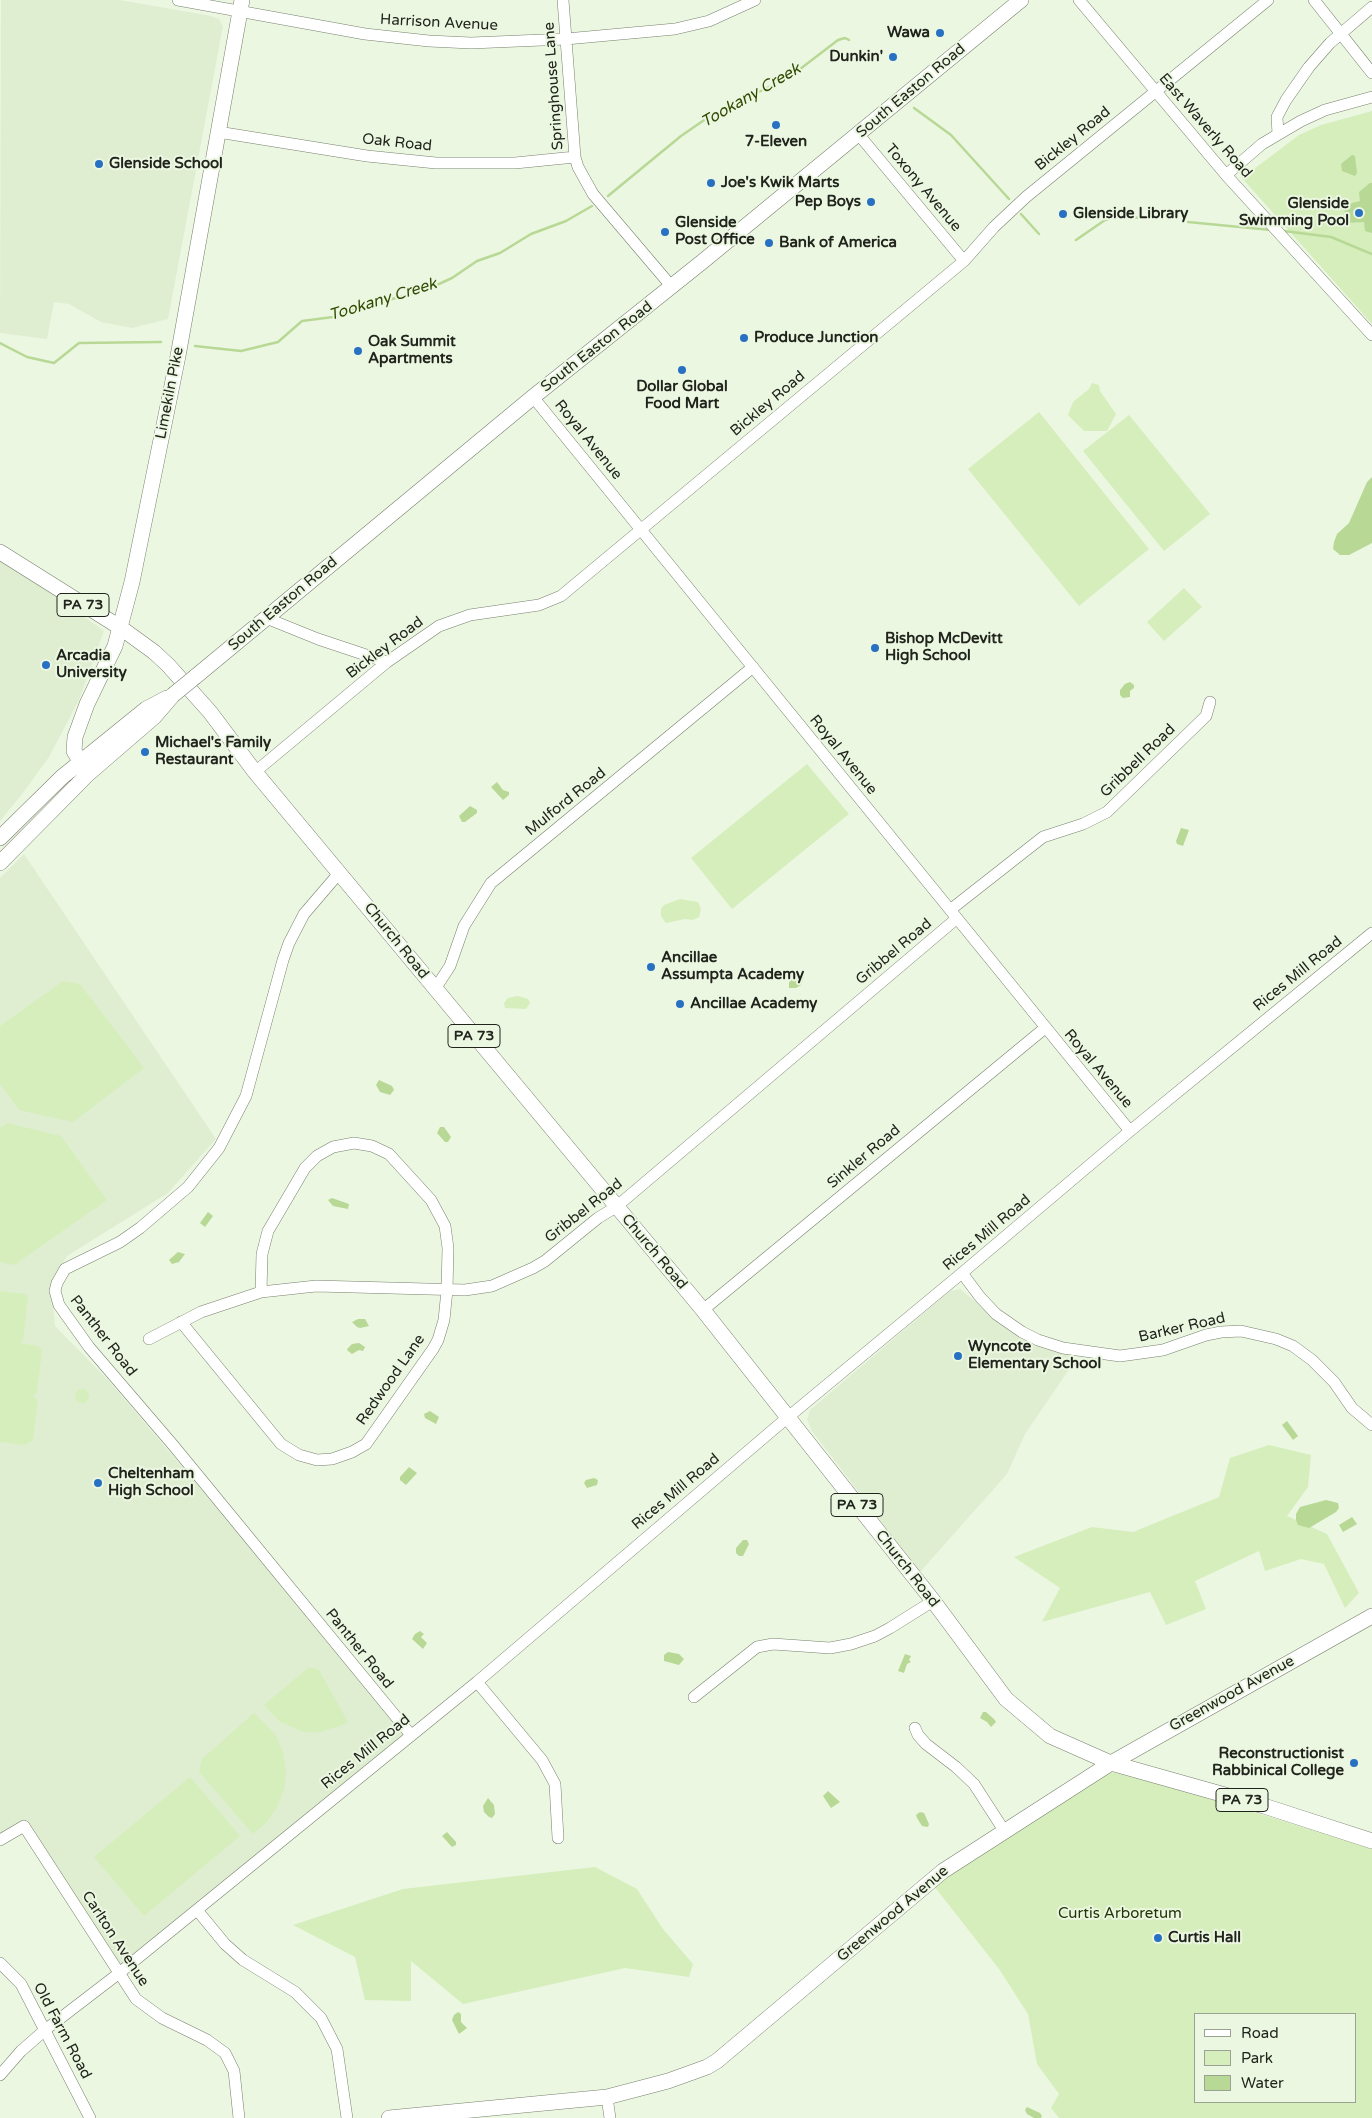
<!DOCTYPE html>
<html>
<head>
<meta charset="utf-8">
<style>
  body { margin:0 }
  #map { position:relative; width:1372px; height:2118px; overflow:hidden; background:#ecf7e2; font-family:"Varela Round",sans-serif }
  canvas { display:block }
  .legend { position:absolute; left:1194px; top:2013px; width:162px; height:90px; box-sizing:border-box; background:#ecf7e2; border:1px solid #9aa393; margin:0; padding:6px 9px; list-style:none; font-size:15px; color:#20241c }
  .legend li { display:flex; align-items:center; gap:10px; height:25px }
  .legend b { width:25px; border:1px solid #9aa393 }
</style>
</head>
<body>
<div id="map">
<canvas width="1372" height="2118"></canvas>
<ul class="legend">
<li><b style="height:6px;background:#fff"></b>Road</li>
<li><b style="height:14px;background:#d5eebc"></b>Park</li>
<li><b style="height:14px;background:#b8d895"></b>Water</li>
</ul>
</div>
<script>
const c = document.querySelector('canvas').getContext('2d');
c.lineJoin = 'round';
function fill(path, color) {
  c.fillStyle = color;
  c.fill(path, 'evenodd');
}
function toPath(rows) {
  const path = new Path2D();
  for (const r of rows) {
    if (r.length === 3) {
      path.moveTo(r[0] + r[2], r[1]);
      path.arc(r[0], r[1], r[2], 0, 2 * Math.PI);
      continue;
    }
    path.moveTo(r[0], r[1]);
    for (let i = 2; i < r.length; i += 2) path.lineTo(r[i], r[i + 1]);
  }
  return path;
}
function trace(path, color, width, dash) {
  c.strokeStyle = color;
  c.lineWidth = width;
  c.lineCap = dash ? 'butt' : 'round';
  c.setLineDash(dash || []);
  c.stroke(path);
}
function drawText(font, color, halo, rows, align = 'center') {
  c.font = font + ' "Varela Round",sans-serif';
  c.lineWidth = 4;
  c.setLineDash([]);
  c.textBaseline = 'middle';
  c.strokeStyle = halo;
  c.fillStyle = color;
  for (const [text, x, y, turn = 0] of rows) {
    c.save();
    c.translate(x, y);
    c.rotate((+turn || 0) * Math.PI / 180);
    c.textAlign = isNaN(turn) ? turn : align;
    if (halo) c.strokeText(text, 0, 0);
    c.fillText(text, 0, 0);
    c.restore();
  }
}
const built = toPath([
  [1,0,120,0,211,16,219,19,223,26,168,319,132,328,101,322,69,304,54,302,47,339,0,333],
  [0,555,104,631,79,700,49,757,23,793,0,821],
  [24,854,216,1139,168,1193,67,1256,51,1283,55,1326,108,1380,411,1735,118,1974,24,1826,0,1840,0,878],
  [960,1289,1013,1332,1055,1352,1073,1354,1072,1365,1025,1434,1007,1474,920,1572,812,1431,807,1419,810,1410,950,1291]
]);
const green = toPath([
  [1372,111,1372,324,1242,178,1299,135,1321,125],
  [1092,383,1099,385,1100,391,1116,414,1107,431,1084,431,1068,415,1073,402,1089,389],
  [1039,412,1149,549,1079,606,968,469],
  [1129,415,1210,514,1164,551,1083,451],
  [1184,588,1202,607,1164,641,1147,622],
  [807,764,849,814,732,909,691,858],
  [680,899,698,902,701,909,699,917,693,920,685,919,666,923,661,916,661,909,664,905],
  [63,981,80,984,144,1068,73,1122,19,1110,0,1084,0,1026],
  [518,996,528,999,530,1003,526,1009,505,1008,504,1003,508,998],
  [7,1123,61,1136,107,1200,14,1265,0,1262,0,1128],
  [0,1291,25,1294,28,1296,23,1340,19,1343,38,1346,42,1350,37,1392,33,1396,38,1400,33,1440,25,1445,0,1442],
  [82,1396,7],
  [1269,1445,1311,1455,1308,1487,1287,1516,1327,1534,1359,1593,1345,1608,1324,1564,1301,1559,1265,1571,1259,1551,1195,1581,1206,1609,1166,1625,1150,1592,1042,1622,1060,1588,1014,1557,1092,1527,1133,1532,1219,1497,1230,1458],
  [309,1667,319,1670,348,1722,340,1726,316,1733,300,1731,279,1721,264,1705],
  [254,1713,275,1734,283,1752,286,1772,284,1790,277,1807,267,1822,253,1834,199,1772,202,1759],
  [1106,1772,1116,1773,1162,1785,1270,1817,1372,1849,1372,2118,1059,2118,1051,2108,1059,2094,1037,2064,1028,2014,999,1969,934,1886],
  [1196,2014,1356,2014,1356,2102,1196,2102],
  [190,1777,240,1836,144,1916,94,1857],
  [595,1867,637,1889,663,1929,693,1964,689,1977,625,1968,463,2004,411,1961,411,2001,365,2000,355,1957,293,1925,403,1889]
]);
const water = toPath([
  [1352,155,1355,156,1357,173,1355,176,1342,171,1341,164],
  [1370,183,1372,183,1372,233,1365,231,1364,222,1346,223,1344,205,1360,201,1359,192],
  [1372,477,1372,543,1349,555,1340,555,1333,549,1334,542,1337,534,1349,523,1367,482],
  [1130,682,1134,685,1134,688,1130,691,1130,697,1123,698,1120,695,1120,690,1125,684],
  [497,782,503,790,509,792,509,795,503,800,491,787],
  [470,806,477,810,477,813,465,822,462,822,459,816],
  [1181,828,1189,830,1183,846,1177,844,1176,841],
  [800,975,804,977,801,985,796,988,789,988,789,982,796,976],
  [379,1080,392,1086,394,1090,390,1095,380,1092,376,1085],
  [440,1127,444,1127,451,1137,448,1142,445,1142,437,1133],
  [332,1198,349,1204,348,1209,333,1206,328,1200],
  [208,1212,213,1216,205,1227,200,1223],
  [178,1252,185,1254,179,1262,172,1264,169,1260],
  [358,1319,365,1319,369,1326,360,1328,357,1327,352,1322],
  [359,1343,365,1347,363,1351,359,1350,352,1354,348,1351,347,1349,352,1344],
  [430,1411,439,1417,436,1424,425,1418,424,1414],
  [1287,1421,1298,1436,1293,1440,1282,1425],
  [409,1467,417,1473,406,1485,400,1480,400,1477],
  [594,1478,598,1480,597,1485,587,1488,584,1483,586,1480],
  [1326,1500,1338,1503,1339,1508,1336,1512,1309,1528,1298,1525,1296,1520,1296,1514,1300,1507],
  [1352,1517,1357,1524,1343,1532,1339,1525],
  [743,1540,747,1540,749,1544,743,1556,739,1556,736,1553,736,1548],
  [420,1631,424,1634,421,1637,427,1643,423,1649,412,1639,415,1634],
  [668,1652,679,1654,684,1659,679,1665,664,1661,664,1655],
  [905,1654,911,1656,909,1660,911,1662,907,1664,904,1673,898,1671],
  [983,1712,986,1712,994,1719,996,1722,991,1727,987,1722,980,1718],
  [828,1791,840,1802,831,1808,823,1796],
  [488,1798,494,1805,495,1814,492,1818,489,1817,484,1812,483,1806],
  [920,1812,924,1813,929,1824,928,1827,922,1826,917,1818,916,1815],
  [447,1832,456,1842,456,1845,452,1847,442,1836],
  [458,2012,461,2014,461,2022,467,2028,459,2034,452,2020,454,2015],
  [1027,2107,1040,2113,1042,2116,1041,2118,1034,2118,1027,2114,1025,2110]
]);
const stream = toPath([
  [914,108,951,135,1009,199],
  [608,196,681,136,710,116,791,76,838,40,845,38,849,40],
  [1021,214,1039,234],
  [1188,222,1271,230],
  [1284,231,1331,237,1372,254],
  [1076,240,1105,220,1115,217,1146,218],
  [0,343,27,357,54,363,79,343,161,342],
  [195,346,241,351,278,342,302,321,333,317,354,309,426,290,452,278,477,261,500,253,531,234,566,221,592,206]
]);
const minor = toPath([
  [178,0,365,34,429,41,471,43,566,39,675,29,709,21,755,0],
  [563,0,575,157,578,167,593,194,672,287],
  [1079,0,1226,175,1372,335],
  [1314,0,1372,73],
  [218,132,367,156,436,163,515,163,575,157],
  [1278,134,1277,117,1286,100,1309,67,1330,43,1372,7],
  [859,135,964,261],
  [1226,175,1262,144,1301,121,1325,110,1372,97],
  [533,397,1130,1131],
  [266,618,318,639,387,662],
  [255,772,387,662,439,626,470,615,539,605,561,596,964,261,994,227,1026,197,1268,0],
  [340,872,304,914,289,943,283,960,246,1096,219,1148,188,1187,140,1228,120,1242,65,1269,57,1283,55,1291,59,1305,89,1347,173,1445,411,1735],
  [950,910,1043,837,1083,824,1107,812,1206,716,1210,702],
  [435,989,450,966,464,926,491,883,753,667],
  [962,1273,980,1297,996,1314,1022,1332,1038,1340,1063,1348,1120,1356,1163,1350,1206,1335,1221,1332,1241,1331,1276,1339,1293,1346,1312,1360,1334,1382,1352,1408,1372,1425],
  [703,1310,1045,1028],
  [181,1322,281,1444,299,1455,317,1460,332,1459,352,1452,366,1444,433,1349,438,1340,444,1320,447,1290,448,1248,445,1226,431,1200,389,1154,372,1146,354,1143,333,1147,317,1156,305,1168,268,1231,262,1254,261,1292],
  [149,1339,201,1312,261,1292,316,1286,465,1290,492,1286,533,1268,545,1261,598,1218,616,1207,956,919],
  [477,1682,542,1760,555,1784,558,1838],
  [694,1697,757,1647,773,1644,830,1648,851,1644,875,1636,890,1628,933,1601],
  [915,1728,918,1735,926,1744,956,1767,974,1784,1005,1832],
  [0,1840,24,1826,136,1999,162,2018,207,2040,225,2053,234,2071,239,2118],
  [197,1910,225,1944,243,1960,295,1992,321,2018,337,2049,347,2118],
  [0,1963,21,1984,90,2118],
  [0,2075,21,2051,45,2030,118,1974,477,1682,781,1423,962,1273,1130,1131,1372,933],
  [607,2097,610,2118]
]);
const major = toPath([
  [0,552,121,628,154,652,168,665,210,712,255,772,703,1310,934,1602,1006,1699,1050,1736,1111,1763,1264,1806,1372,1841],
  [195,677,533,397,702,262,1021,0],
  [88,774,74,751,75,737,87,704,115,646,132,582,178,356,242,0],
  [0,838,62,777,146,709,167,698],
  [0,863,88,774,154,717,173,695],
  [389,2118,607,2097,668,2081,707,2067,717,2061,943,1871,1111,1763,1372,1616]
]);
const majorBridge = toPath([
  [173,695,195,677]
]);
const markers = [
  [940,33,5,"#2870c1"],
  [893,57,5,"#2870c1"],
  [776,125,5,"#2870c1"],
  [99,164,5,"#2870c1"],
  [711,183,5,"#2870c1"],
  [871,202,5,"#2870c1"],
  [1359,213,5,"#2870c1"],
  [1063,214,5,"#2870c1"],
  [665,232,5,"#2870c1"],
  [769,243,5,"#2870c1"],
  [744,338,5,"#2870c1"],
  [358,351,5,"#2870c1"],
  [682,370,5,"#2870c1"],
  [875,648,5,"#2870c1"],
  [46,665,5,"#2870c1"],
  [145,752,5,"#2870c1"],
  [651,967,5,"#2870c1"],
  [680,1004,5,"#2870c1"],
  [958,1356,5,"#2870c1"],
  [98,1483,5,"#2870c1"],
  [1354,1763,5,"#2870c1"],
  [1158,1938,5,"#2870c1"]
];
const shields = [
  [83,605,52],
  [474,1036,52],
  [857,1505,52],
  [1242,1800,52]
];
const shieldNames = [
  ["PA 73",83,605],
  ["PA 73",474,1036],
  ["PA 73",857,1505],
  ["PA 73",1242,1800]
];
const streetNames = [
  ["Harrison Avenue",439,23,3],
  ["Springhouse Lane",554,86,-94],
  ["South Easton Road",911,91,-40],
  ["East Waverly Road",1205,126,49],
  ["Bickley Road",1073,139,-39],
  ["Oak Road",397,143,6],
  ["Toxony Avenue",923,188,50],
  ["South Easton Road",597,347,-38],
  ["Limekiln Pike",170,393,-79],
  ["Bickley Road",768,404,-40],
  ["Royal Avenue",588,440,51],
  ["South Easton Road",283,604,-40],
  ["Bickley Road",385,648,-37],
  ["Royal Avenue",843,755,51],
  ["Gribbell Road",1138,761,-44],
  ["Mulford Road",566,802,-39],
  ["Church Road",396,941,51],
  ["Gribbel Road",894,952,-40],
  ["Rices Mill Road",1298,974,-39],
  ["Royal Avenue",1098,1069,50],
  ["Sinkler Road",864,1157,-40],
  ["Gribbel Road",584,1211,-38],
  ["Rices Mill Road",987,1233,-40],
  ["Church Road",654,1252,50],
  ["Barker Road",1182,1328,-13],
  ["Panther Road",103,1336,52],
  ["Redwood Lane",391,1380,-55],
  ["Rices Mill Road",676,1492,-40],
  ["Church Road",907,1569,52],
  ["Panther Road",359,1649,51],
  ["Greenwood Avenue",1232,1694,-29],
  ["Rices Mill Road",366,1752,-39],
  ["Greenwood Avenue",893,1914,-40],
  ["Carlton Avenue",115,1939,57],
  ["Old Farm Road",62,2031,62]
];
const poiNames = [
  ["Wawa",930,33,"right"],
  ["Dunkin'",883,57,"right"],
  ["7-Eleven",776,142,"center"],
  ["Glenside School",109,164],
  ["Joe's Kwik Marts",721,183],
  ["Pep Boys",861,202,"right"],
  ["Glenside",1349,204,"right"],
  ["Swimming Pool",1349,221,"right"],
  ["Glenside Library",1073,214],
  ["Glenside",675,223],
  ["Post Office",675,240],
  ["Bank of America",779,243],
  ["Produce Junction",754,338],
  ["Oak Summit",368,342],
  ["Apartments",368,359],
  ["Dollar Global",682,387,"center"],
  ["Food Mart",682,404,"center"],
  ["Bishop McDevitt",885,639],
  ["High School",885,656],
  ["Arcadia",56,656],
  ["University",56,673],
  ["Michael's Family",155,743],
  ["Restaurant",155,760],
  ["Ancillae",661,958],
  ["Assumpta Academy",661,975],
  ["Ancillae Academy",690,1004],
  ["Wyncote",968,1347],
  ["Elementary School",968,1364],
  ["Cheltenham",108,1474],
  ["High School",108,1491],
  ["Reconstructionist",1344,1754,"right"],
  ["Rabbinical College",1344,1771,"right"],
  ["Curtis Hall",1168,1938]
];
const parkNames = [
  ["Curtis Arboretum",1120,1914]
];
const waterNames = [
  ["Tookany Creek",751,96,-30],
  ["Tookany Creek",383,300,-17]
];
fill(built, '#dfeed1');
fill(green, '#d5eebc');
fill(water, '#b8d895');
trace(stream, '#b8d895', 2.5);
trace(minor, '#77806d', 12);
trace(major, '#77806d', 16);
trace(minor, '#fff', 11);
trace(major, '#fff', 15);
trace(majorBridge, '#77806d', 16, []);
trace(majorBridge, '#fff', 15);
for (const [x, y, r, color] of markers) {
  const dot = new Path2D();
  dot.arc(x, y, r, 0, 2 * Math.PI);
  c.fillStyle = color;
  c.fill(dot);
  trace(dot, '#ecf7e2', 2);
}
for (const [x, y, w] of shields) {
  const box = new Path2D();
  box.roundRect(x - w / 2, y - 11.5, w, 23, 4);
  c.fillStyle = '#ecf7e2';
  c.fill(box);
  trace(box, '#20241c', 1);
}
drawText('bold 14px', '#20241c', null, shieldNames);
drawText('15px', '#20241c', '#ecf7e2', streetNames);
drawText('bold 15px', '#20241c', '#ecf7e2', poiNames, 'left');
drawText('15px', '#213403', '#ecf7e2', parkNames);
drawText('italic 16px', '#314c00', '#ecf7e2', waterNames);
</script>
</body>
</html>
